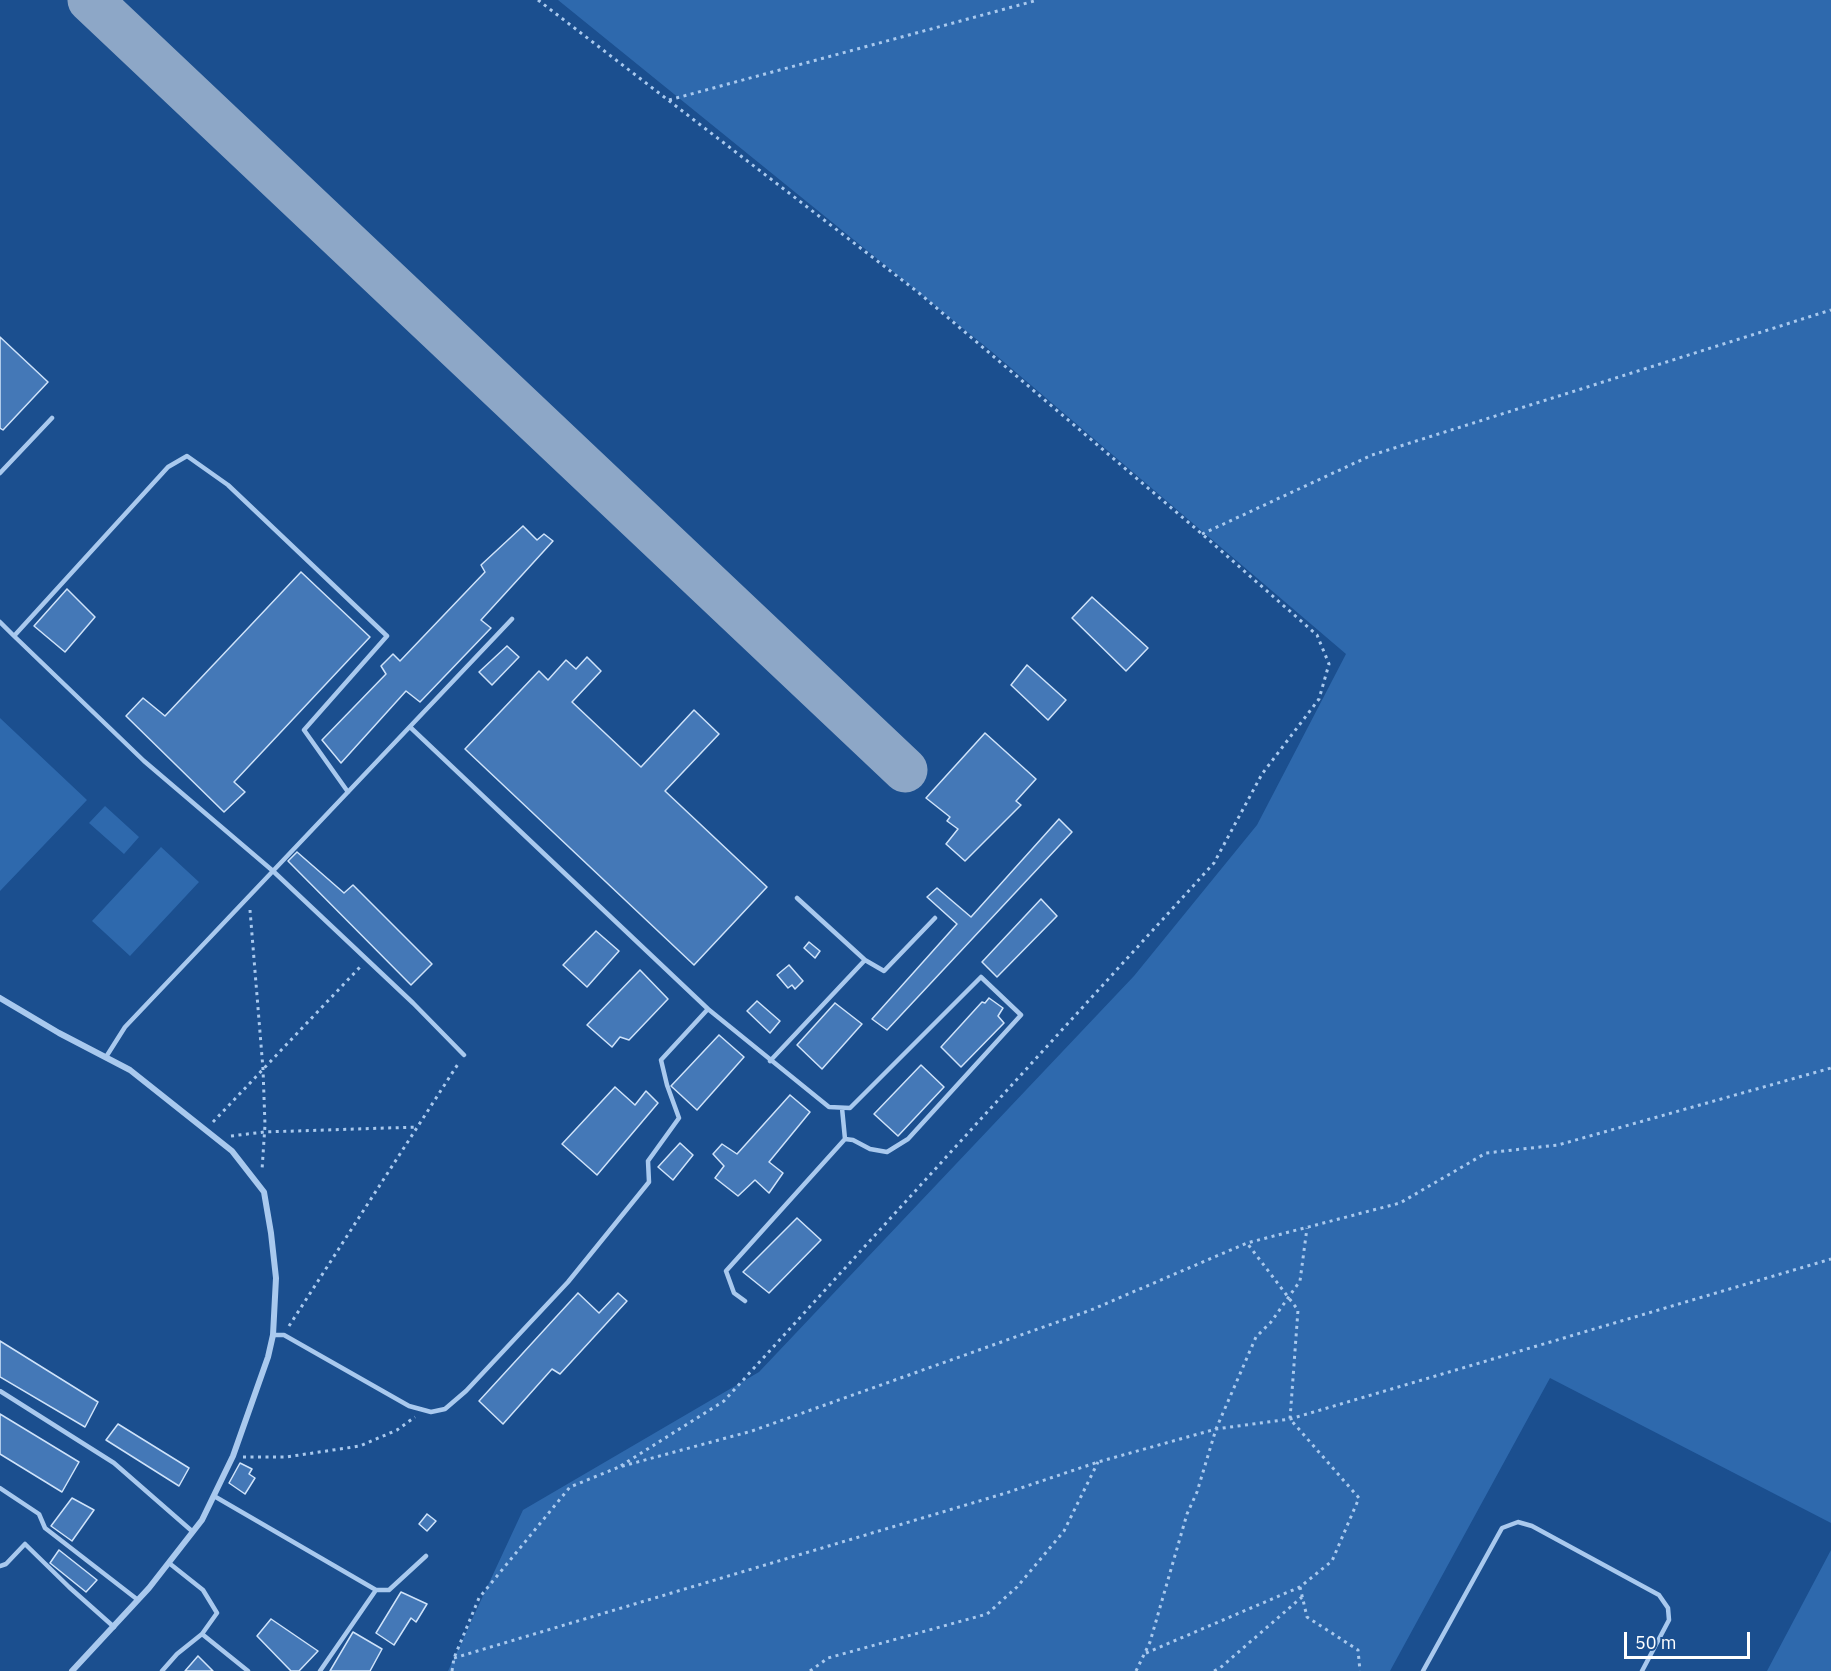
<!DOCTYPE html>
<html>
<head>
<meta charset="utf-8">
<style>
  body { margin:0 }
  #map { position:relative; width:1831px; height:1671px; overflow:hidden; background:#1b4f8f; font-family:"IBM Plex Sans",sans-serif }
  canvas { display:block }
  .scale { position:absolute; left:1624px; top:1632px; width:126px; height:27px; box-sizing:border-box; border:3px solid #fff; border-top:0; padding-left:8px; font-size:18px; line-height:21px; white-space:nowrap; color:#fff; -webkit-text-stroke:4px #1b4f8f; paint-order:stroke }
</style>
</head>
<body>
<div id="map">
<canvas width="1831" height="1671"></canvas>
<div class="scale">50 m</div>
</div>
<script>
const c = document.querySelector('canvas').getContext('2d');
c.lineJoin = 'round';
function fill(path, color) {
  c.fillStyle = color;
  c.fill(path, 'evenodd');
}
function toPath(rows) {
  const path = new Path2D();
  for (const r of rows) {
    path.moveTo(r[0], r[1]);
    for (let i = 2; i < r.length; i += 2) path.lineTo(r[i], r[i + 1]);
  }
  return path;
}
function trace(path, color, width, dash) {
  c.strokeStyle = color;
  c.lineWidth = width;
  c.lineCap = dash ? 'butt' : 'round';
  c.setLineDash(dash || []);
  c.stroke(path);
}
const green = toPath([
  [558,0,1831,0,1831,1523,1550,1378,1390,1671,448,1671,523,1510,759,1372,1134,976,1257,825,1346,654,991,351],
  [0,718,87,800,0,891],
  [105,806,139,837,124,854,89,823],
  [161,847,199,882,130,956,92,921],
  [1831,1550,1831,1671,1767,1671]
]);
const taxiway = toPath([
  [90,0,905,770]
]);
const building = toPath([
  [0,337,48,382,3,430,0,428,0,337],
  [523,526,537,540,544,534,553,541,481,620,491,628,420,702,406,691,341,763,322,740,386,674,381,666,393,654,400,661,485,572,481,565,523,526],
  [301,572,370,637,234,782,245,792,224,812,126,716,143,698,165,716,301,572],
  [67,589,95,617,65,652,34,626,67,589],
  [1092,597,1148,648,1126,671,1072,618,1092,597],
  [507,646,519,657,492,685,479,672,507,646],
  [587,657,601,671,572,702,641,767,694,710,719,734,665,791,767,887,694,965,465,749,539,671,548,680,566,660,576,669,587,657],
  [1027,665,1066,700,1048,720,1011,685,1027,665],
  [985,733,1036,779,1016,801,1021,805,965,861,946,844,958,829,947,821,950,817,926,798,985,733],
  [1059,819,1072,832,887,1030,872,1019,957,924,927,897,937,888,971,917,1059,819],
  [297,852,344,893,353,885,432,964,411,985,288,861,297,852],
  [1041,899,1057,916,997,977,982,962,1041,899],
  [596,931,619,951,587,987,563,965,596,931],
  [809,942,820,951,815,958,804,948,809,942],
  [789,965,803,981,795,989,792,985,788,988,777,975,789,965],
  [640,970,668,999,629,1040,620,1037,612,1047,587,1025,640,970],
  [989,998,1003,1008,998,1016,1004,1023,961,1067,941,1047,982,1002,985,1003,989,998],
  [757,1001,780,1021,770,1033,747,1011,757,1001],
  [835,1003,862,1024,822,1069,797,1045,835,1003],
  [719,1035,744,1057,697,1110,671,1086,719,1035],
  [921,1065,944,1087,898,1136,874,1114,921,1065],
  [615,1087,635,1105,646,1091,658,1103,597,1175,562,1144,615,1087],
  [790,1095,810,1112,769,1162,783,1173,769,1193,755,1180,738,1196,715,1178,724,1166,713,1154,722,1144,737,1154,790,1095],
  [680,1143,693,1155,673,1180,658,1167,680,1143],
  [797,1218,821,1240,769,1293,743,1272,797,1218],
  [578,1293,599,1313,618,1293,627,1301,560,1374,552,1369,503,1424,479,1401,578,1293],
  [0,1341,98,1402,85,1427,0,1377,0,1341],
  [0,1414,79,1462,62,1492,0,1454,0,1414],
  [118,1424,189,1468,179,1486,106,1440,118,1424],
  [240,1463,252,1469,249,1474,255,1478,245,1494,229,1483,240,1463],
  [72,1498,94,1510,72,1541,51,1526,72,1498],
  [427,1514,436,1521,427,1531,419,1524,427,1514],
  [59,1550,97,1580,86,1592,50,1563,59,1550],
  [401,1592,427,1604,416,1622,411,1618,394,1645,376,1633,401,1592],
  [271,1619,318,1651,299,1671,291,1671,257,1636,271,1619],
  [353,1632,382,1649,370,1671,330,1671,353,1632],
  [198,1656,213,1671,185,1671,198,1656]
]);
const path = toPath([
  [538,0,919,293,1202,534,1317,635,1329,664,1319,699,1262,774,1214,863,724,1401,619,1467],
  [669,100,1038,0],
  [1202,534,1372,455,1831,310],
  [250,910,263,1069,265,1125,262,1170],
  [213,1122,361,966],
  [231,1136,264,1132,418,1127],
  [289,1326,458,1064],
  [243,1457,286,1457,360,1446,397,1430,415,1417],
  [1300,1587,1307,1617,1358,1650,1360,1671],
  [1146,1653,1300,1587,1332,1561,1359,1498,1290,1419,1298,1310,1247,1243],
  [454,1658,1006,1493,1098,1462,1216,1429,1290,1419,1831,1259],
  [452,1671,454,1658,479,1598,570,1487,619,1467,752,1431,1091,1310,1247,1243,1400,1203,1486,1153,1558,1145,1831,1068],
  [810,1671,828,1658,987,1614,1017,1587,1064,1531,1098,1462],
  [1136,1671,1150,1642,1187,1514,1197,1492,1216,1429,1256,1337,1271,1322,1300,1281,1307,1228],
  [1214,1671,1220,1668,1302,1597]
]);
const service = toPath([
  [0,473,52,418],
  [0,622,14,636,168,467,187,456,228,485,387,636,304,730,348,792],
  [14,636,144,761,273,871,413,1003,464,1055],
  [410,727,708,1009],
  [797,898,865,960,884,971,935,918],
  [106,1057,125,1027,512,619],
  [770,1061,865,960],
  [842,1108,845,1139],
  [273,1335,284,1335,409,1406,431,1412,445,1409,466,1391,568,1282,649,1182,648,1161,679,1118,667,1085,661,1060,708,1009,829,1107,850,1108,981,977,1021,1015,908,1139,887,1152,870,1149,853,1140,845,1139,726,1271,734,1293,745,1301],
  [0,1391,114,1463,193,1532],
  [0,1488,39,1514,45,1528,138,1600],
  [214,1496,376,1590,389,1590,426,1556],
  [169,1563,203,1590,217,1613,202,1634,248,1671],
  [0,1566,6,1564,25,1544,69,1587,114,1627],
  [162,1671,177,1654,202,1634],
  [320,1671,376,1590],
  [1423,1671,1502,1528,1518,1522,1532,1526,1659,1595,1668,1608,1669,1620,1642,1671]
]);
const minor = toPath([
  [0,998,59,1033,130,1070,232,1151,264,1192,271,1233,276,1278,273,1335,268,1357,233,1456,202,1520,149,1588,72,1671]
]);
fill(green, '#2e69ad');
trace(taxiway, '#8da7c7', 45);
fill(building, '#4478b7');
trace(building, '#cfe3fa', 1.5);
trace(path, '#a9c9ee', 3, [3, 4.5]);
trace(service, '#a9c9ee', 4.5);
trace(minor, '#a9c9ee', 6);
</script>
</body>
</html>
